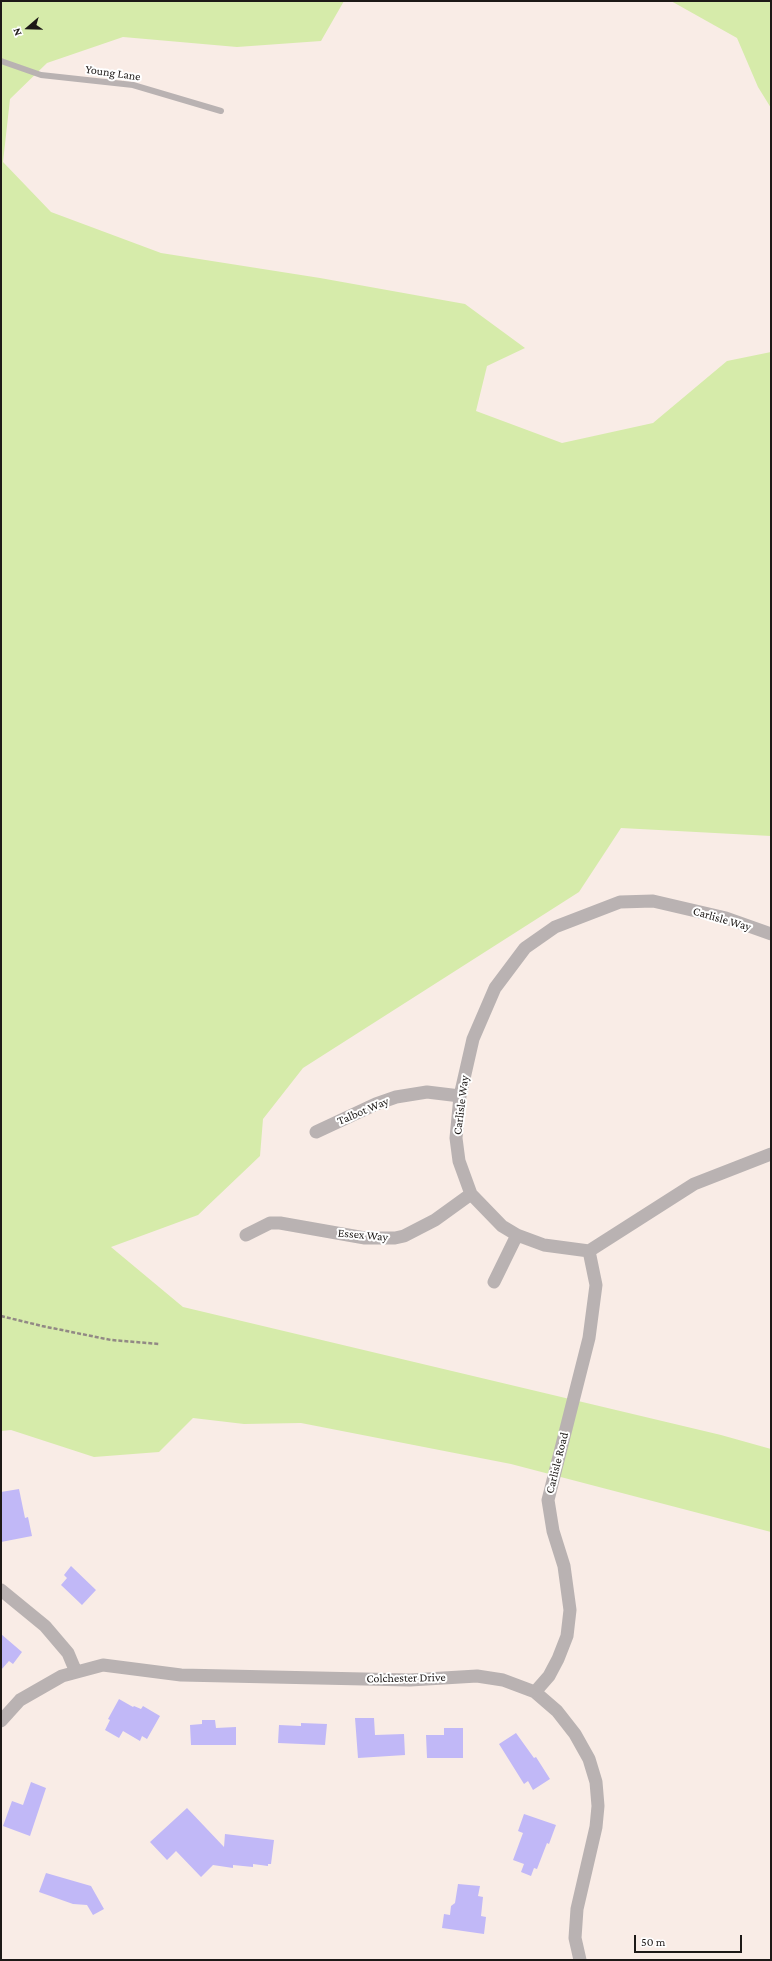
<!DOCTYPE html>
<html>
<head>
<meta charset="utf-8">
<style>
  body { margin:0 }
  #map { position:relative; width:772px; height:1961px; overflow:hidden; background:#f9ece6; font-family:"Crimson Pro",serif }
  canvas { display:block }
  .frame { position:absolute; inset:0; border:2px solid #1d1917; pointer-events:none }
  .north { position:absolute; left:8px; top:8px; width:40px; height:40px; -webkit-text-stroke:3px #fff; paint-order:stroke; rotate:250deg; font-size:11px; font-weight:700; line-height:16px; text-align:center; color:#1d1917 }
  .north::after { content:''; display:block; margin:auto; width:14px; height:18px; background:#1d1917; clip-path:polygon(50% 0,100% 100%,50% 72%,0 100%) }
  .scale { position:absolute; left:634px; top:1935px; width:108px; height:18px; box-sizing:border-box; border:2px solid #1d1917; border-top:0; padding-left:5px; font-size:12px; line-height:14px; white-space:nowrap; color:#1d1917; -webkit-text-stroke:3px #fff; paint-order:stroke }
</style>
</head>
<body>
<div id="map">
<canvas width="772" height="1961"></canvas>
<div class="frame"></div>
<div class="north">N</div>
<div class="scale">50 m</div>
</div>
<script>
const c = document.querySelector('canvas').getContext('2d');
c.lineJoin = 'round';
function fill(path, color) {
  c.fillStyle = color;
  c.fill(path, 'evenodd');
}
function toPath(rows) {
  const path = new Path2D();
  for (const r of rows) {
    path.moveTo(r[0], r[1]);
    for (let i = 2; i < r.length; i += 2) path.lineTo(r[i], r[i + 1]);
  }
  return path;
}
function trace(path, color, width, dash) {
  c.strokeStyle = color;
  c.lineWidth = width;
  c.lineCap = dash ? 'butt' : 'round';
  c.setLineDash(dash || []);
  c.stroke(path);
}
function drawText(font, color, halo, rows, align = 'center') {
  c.font = font + ' "Crimson Pro",serif';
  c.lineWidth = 4;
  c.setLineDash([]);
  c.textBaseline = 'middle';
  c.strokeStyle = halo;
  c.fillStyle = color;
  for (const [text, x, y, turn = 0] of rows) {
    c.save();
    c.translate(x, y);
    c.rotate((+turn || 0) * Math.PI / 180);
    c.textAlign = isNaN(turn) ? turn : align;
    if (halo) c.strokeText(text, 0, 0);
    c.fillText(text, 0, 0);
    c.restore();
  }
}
const green = toPath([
  [1,1,344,1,321,41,237,47,123,37,47,63,10,99,3,162,51,212,161,253,320,278,465,304,525,348,487,366,476,411,562,443,653,423,727,361,771,352,771,836,621,828,579,892,303,1068,263,1119,260,1156,198,1215,111,1247,183,1307,721,1435,771,1449,771,1532,511,1464,301,1423,244,1424,193,1418,159,1452,94,1457,11,1430,1,1431],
  [671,1,771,1,771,108,758,87,737,38]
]);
const building = toPath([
  [19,1489,25,1518,28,1517,32,1536,1,1542,1,1492],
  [71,1566,96,1590,82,1605,61,1585,67,1578,64,1575],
  [1,1634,22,1652,13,1664,9,1661,1,1670],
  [119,1699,133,1707,134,1706,141,1709,143,1706,160,1716,147,1739,142,1736,140,1741,123,1731,119,1738,105,1730,110,1720,108,1719],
  [355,1718,374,1718,375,1735,404,1734,405,1755,358,1758],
  [202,1720,215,1720,216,1728,236,1727,236,1745,191,1745,190,1725,202,1724],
  [301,1723,327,1724,325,1745,278,1743,279,1725,301,1726],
  [444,1728,463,1728,463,1758,427,1758,426,1735,444,1735],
  [516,1733,534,1758,536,1757,550,1779,533,1790,528,1781,524,1784,499,1744],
  [31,1782,46,1788,30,1836,3,1826,12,1801,23,1805],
  [187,1808,224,1847,225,1834,274,1840,271,1864,268,1864,268,1866,253,1864,253,1867,233,1865,233,1868,213,1865,201,1877,176,1851,167,1860,150,1842],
  [524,1814,556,1825,549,1844,547,1843,537,1869,534,1868,531,1876,521,1872,524,1864,513,1860,523,1833,518,1831],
  [46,1873,91,1886,104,1909,93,1915,87,1905,73,1904,39,1892],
  [458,1884,480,1886,478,1896,483,1897,481,1916,486,1917,484,1934,442,1928,444,1914,450,1915,451,1906,455,1903]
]);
const path = toPath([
  [1,1316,42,1326,111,1340,159,1344]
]);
const service = toPath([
  [1,61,41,75,133,85,221,111]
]);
const minor = toPath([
  [771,934,726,918,653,901,620,902,555,927,525,948,495,988,473,1039,460,1096,456,1138,459,1161,471,1194,502,1226,517,1235,544,1245,589,1251,694,1184,771,1154],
  [316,1132,376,1104,396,1097,427,1092,460,1096],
  [246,1235,270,1223,280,1223,365,1238,395,1238,404,1236,435,1220,471,1194],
  [494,1282,517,1235],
  [1,1590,45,1626,68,1653,76,1672],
  [535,1692,549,1676,558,1659,567,1636,570,1610,564,1566,553,1531,548,1500,589,1338,596,1285,589,1251],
  [1,1721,20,1700,62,1676,103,1665,181,1675,410,1680,477,1676,503,1680,535,1692,557,1711,575,1734,589,1759,596,1782,598,1806,596,1827,577,1909,575,1938,580,1960]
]);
const streetNames = [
  ["Young Lane",113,73,8],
  ["Carlisle Way",722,919,16],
  ["Carlisle Way",461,1105,-83],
  ["Talbot Way",363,1111,-23],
  ["Essex Way",363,1235,5],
  ["Carlisle Road",557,1463,-76],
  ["Colchester Drive",406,1678,-1]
];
fill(green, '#d6ebaa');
fill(building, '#c1b8f7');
trace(path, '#928985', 2.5, [4, 2]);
trace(service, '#b9b2b2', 6);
trace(minor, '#b9b2b2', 13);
drawText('12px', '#1d1917', '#fff', streetNames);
</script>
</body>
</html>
